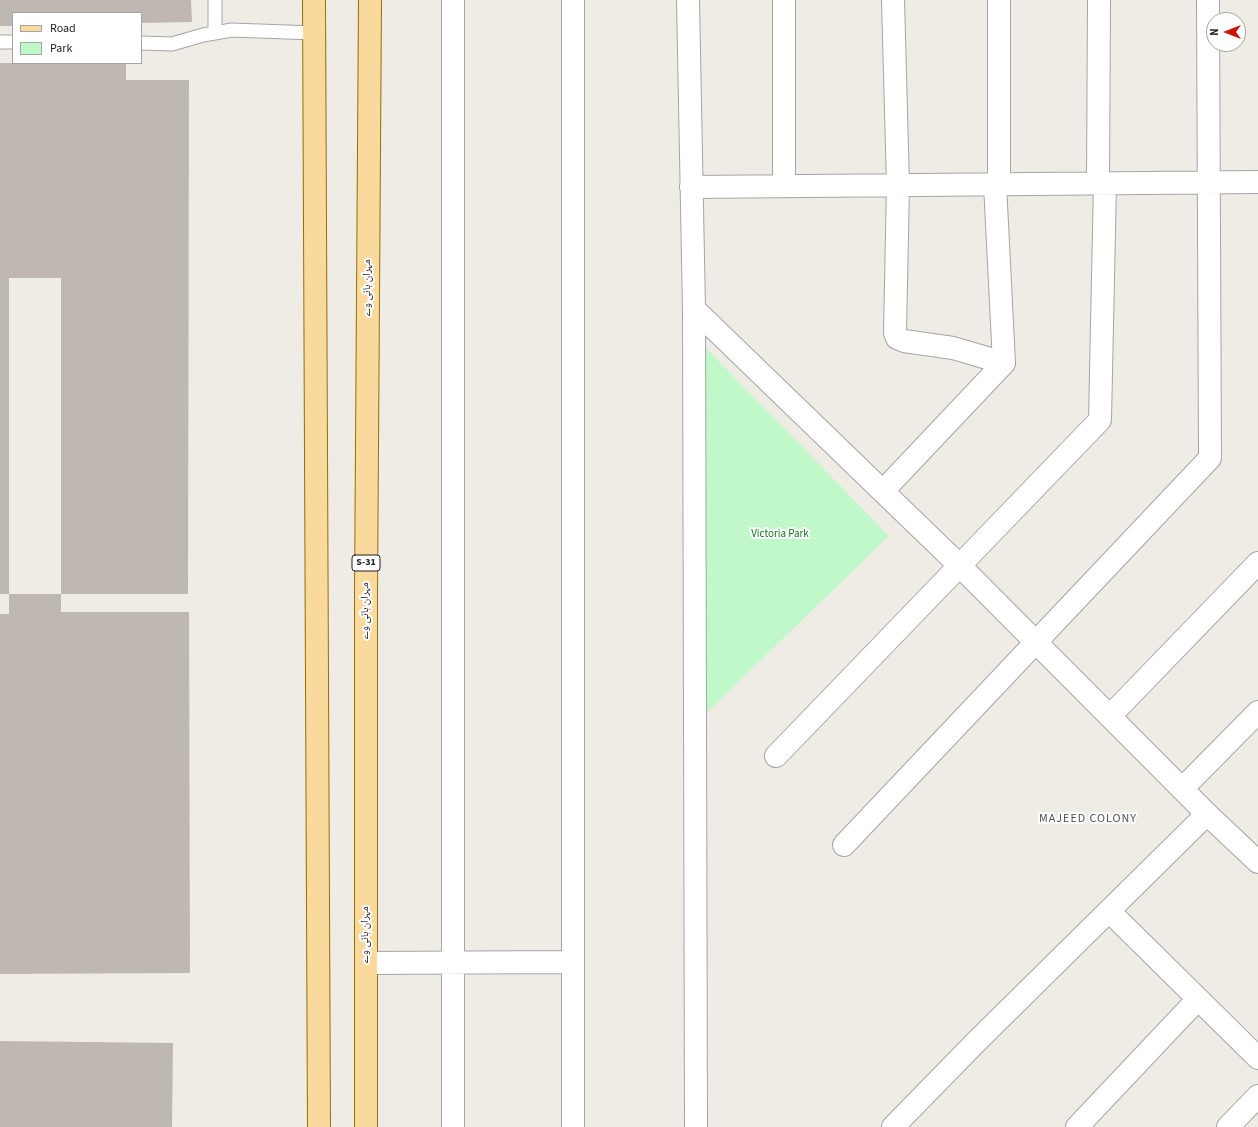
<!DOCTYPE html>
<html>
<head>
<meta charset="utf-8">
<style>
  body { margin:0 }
  #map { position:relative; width:1258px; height:1127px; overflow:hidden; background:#eeece4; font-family:"Source Sans 3",sans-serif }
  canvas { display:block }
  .legend { position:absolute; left:12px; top:12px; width:130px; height:52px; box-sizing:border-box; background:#fff; border:1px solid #a5a5a5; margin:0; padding:5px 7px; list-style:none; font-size:12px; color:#1e1e1e }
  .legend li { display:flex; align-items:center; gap:8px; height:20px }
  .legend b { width:20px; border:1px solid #a5a5a5 }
  .north { position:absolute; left:1206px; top:12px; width:40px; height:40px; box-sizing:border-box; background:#fff; border:1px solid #a5a5a5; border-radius:50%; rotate:270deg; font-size:11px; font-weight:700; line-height:16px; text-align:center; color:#1e1e1e }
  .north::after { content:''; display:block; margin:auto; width:14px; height:18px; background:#c71404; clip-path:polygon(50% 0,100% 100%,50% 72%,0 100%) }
</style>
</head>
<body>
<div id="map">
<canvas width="1258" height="1127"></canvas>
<ul class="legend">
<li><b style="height:5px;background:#fad99d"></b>Road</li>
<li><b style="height:11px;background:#c1f8ca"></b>Park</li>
</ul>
<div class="north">N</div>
</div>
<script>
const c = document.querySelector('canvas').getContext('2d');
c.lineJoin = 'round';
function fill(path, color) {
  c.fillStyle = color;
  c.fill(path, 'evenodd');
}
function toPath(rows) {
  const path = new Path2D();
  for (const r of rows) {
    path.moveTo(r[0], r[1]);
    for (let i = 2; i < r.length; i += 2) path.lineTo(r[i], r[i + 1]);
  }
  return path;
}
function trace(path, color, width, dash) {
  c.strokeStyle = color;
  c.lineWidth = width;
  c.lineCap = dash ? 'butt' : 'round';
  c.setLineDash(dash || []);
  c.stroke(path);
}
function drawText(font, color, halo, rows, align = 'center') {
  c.font = font + ' "Source Sans 3","Noto Naskh Arabic",sans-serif';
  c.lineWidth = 4;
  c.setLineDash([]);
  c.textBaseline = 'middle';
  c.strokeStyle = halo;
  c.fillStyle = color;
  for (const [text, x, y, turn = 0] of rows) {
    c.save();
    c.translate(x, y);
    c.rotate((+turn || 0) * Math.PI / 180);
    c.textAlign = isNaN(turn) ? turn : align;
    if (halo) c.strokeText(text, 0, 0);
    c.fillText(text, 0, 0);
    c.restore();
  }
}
const park = toPath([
  [703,345,889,536,704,715]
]);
const building = toPath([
  [0,0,191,0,192,22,141,23,141,13,13,13,13,26,0,26],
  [0,63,126,63,126,80,189,80,188,594,61,594,61,612,189,612,190,973,0,974,0,614,9,614,9,594,0,594],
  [9,278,61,278,61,594,9,594],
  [0,1041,173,1043,172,1127,0,1127]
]);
const service = toPath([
  [215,0,215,33],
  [0,42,13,42],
  [141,43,172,44,203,35,232,30,314,33]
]);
const minor = toPath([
  [573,0,573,1127],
  [688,0,694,309,696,1127],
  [784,0,784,186],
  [893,0,898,185,895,333,897,338,904,341,953,348,1004,363],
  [1098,183,1099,0],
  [999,184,999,0],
  [691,187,1258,182],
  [694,309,960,566,1207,814,1258,862],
  [883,491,1004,363,995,184],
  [1110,716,1258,563],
  [776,756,1100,420,1105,183],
  [1182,789,1258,712],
  [844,845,1210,458,1208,0],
  [1109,911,1258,1058],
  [366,963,573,962],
  [453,1127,453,0],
  [893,1127,977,1041,1207,814],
  [1077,1127,1198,999],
  [1228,1127,1258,1096]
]);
const primary = toPath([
  [314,0,319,1127],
  [366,1127,366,594,370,0]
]);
const shields = [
  [366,563,28]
];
const shieldNames = [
  ["S-31",366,563]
];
const streetNames = [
  ["مہران ہائی وے",368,288,-90],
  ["مہران ہائی وے",366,611,-90],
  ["مہران ہائی وے",366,935,-90]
];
const parkNames = [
  ["Victoria Park",780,535]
];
const neighbourhoodNames = [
  ["MAJEED COLONY",1088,819]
];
fill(park, '#c1f8ca');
fill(building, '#bfb8b0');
trace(service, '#a5a5a5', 15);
trace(minor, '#a5a5a5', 24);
trace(primary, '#947003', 24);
trace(service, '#fff', 13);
trace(minor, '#fff', 22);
trace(primary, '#fad99d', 22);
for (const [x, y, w] of shields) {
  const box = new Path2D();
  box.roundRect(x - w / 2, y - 8, w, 16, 3);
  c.fillStyle = '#fff';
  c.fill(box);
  trace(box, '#1e1e1e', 1);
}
drawText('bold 10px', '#1e1e1e', null, shieldNames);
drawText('11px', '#1e1e1e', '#fff', streetNames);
drawText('11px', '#0e791f', '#fff', parkNames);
c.letterSpacing = '1px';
drawText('12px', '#515151', '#fff', neighbourhoodNames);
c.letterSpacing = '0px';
</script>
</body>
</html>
